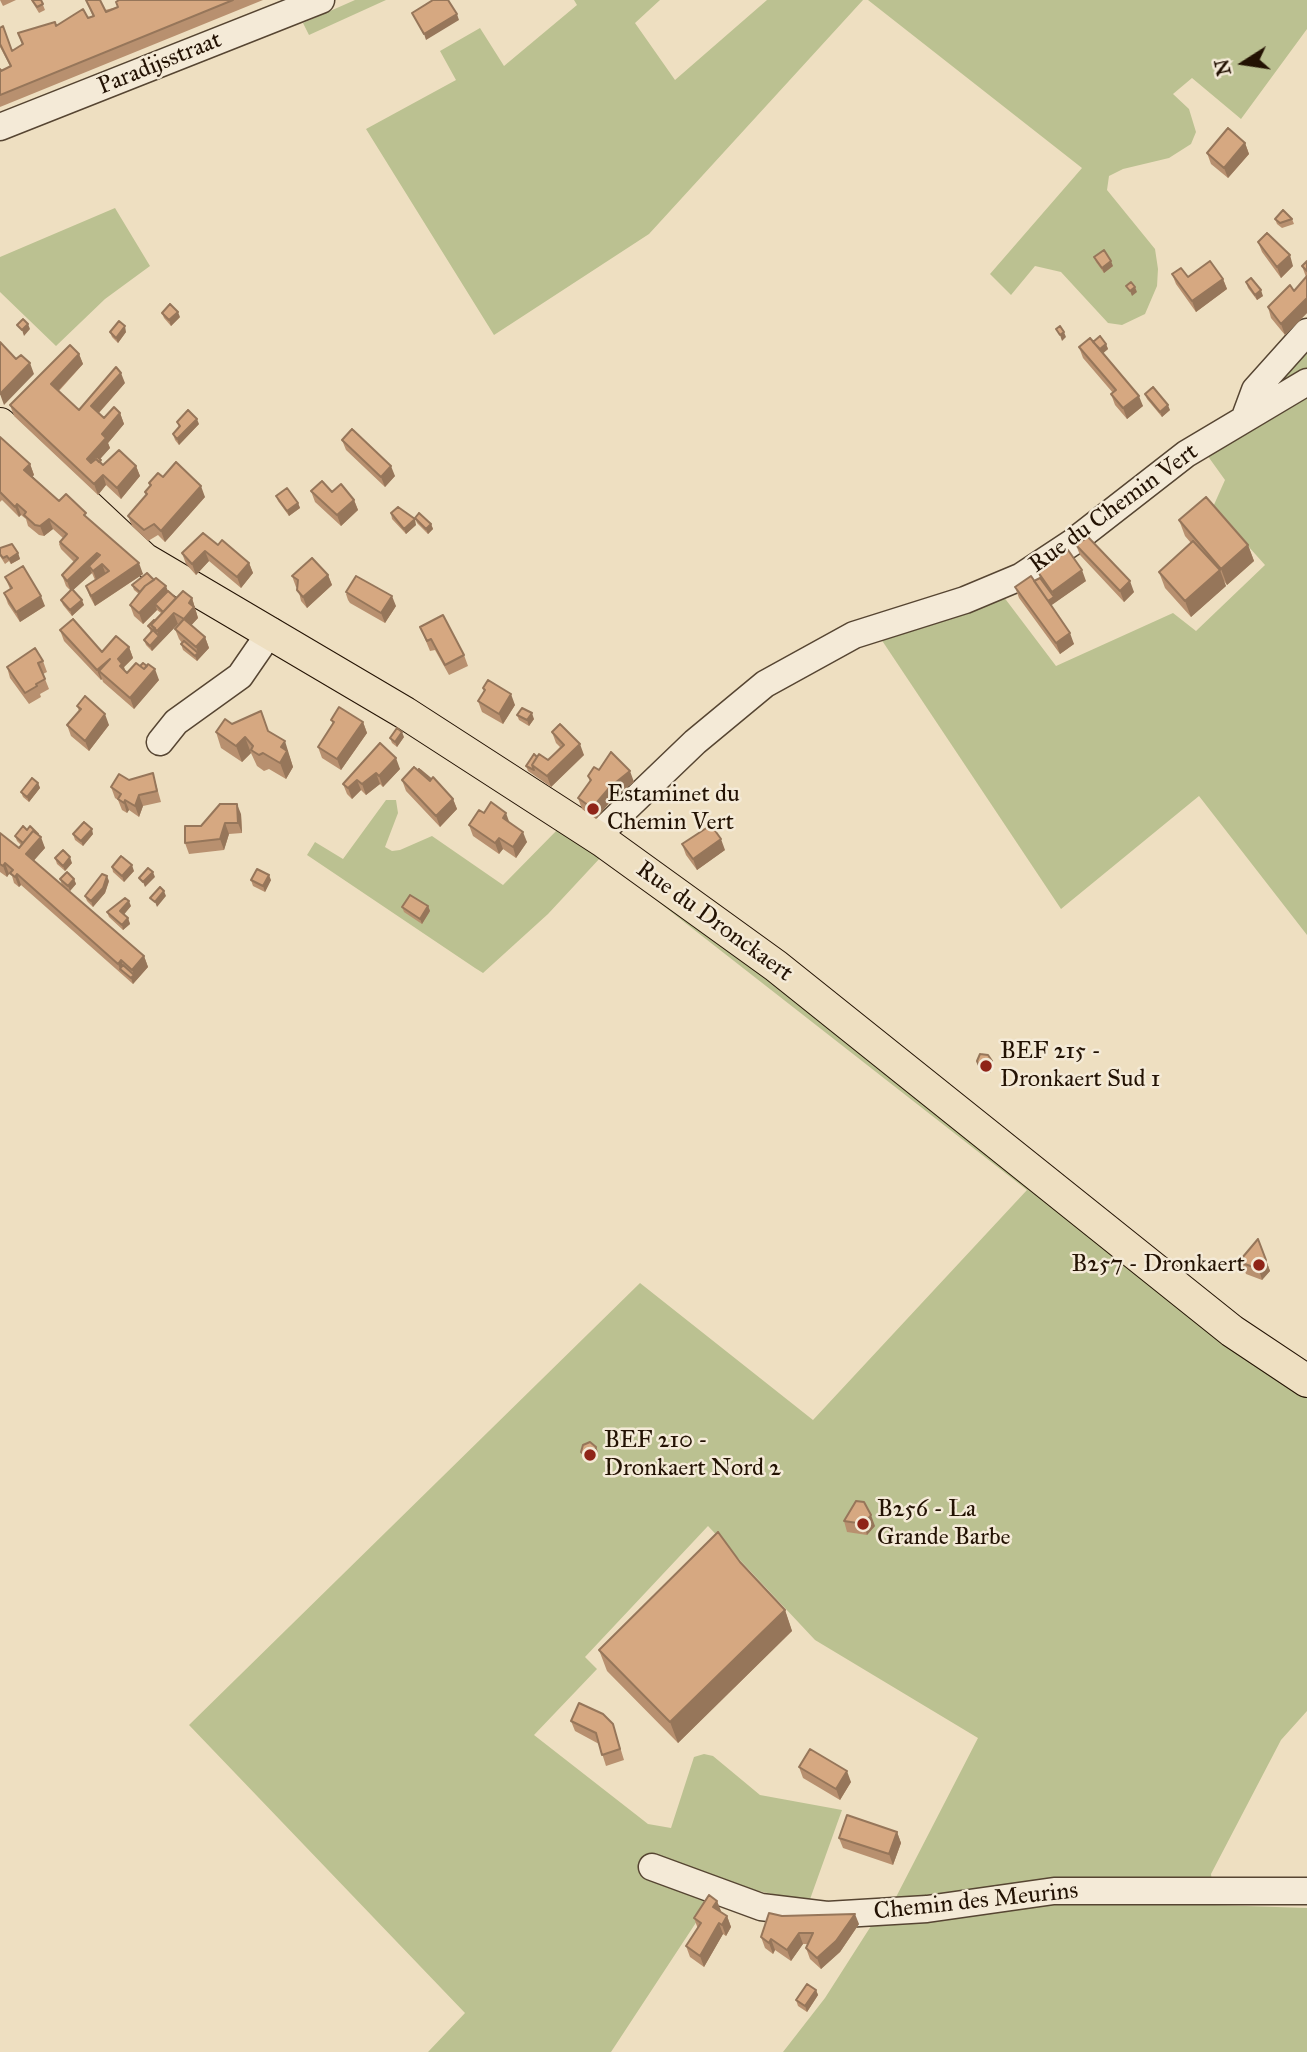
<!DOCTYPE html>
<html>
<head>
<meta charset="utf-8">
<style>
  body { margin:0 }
  #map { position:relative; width:1307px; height:2052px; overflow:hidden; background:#eedfc1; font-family:"IM FELL Great Primer",serif }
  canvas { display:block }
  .north { position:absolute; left:1209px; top:28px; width:70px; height:70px; -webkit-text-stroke:5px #f4ead7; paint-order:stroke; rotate:258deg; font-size:19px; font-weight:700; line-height:28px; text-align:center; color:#231203 }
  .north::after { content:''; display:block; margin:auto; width:24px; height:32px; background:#231203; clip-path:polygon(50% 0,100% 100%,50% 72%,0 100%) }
</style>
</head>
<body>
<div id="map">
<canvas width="1307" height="2052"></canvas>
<div class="north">N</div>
</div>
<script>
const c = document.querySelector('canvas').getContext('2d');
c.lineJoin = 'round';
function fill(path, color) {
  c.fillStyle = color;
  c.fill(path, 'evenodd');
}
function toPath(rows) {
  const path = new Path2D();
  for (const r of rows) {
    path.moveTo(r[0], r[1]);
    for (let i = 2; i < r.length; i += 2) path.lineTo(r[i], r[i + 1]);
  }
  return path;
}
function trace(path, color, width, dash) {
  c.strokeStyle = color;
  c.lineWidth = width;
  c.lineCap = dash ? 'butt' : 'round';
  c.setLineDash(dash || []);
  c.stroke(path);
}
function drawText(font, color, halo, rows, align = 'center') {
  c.font = font + ' "IM FELL Great Primer",serif';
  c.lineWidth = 5;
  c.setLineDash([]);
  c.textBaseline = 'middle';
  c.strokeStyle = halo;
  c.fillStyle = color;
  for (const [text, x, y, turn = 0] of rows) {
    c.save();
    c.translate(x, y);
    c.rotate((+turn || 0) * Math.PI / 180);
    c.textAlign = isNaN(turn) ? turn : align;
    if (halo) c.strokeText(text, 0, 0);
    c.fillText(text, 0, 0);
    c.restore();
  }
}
const green = toPath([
  [355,0,386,0,309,35,303,23],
  [574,0,660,0,635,23,675,80,767,0,863,0,649,234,494,335,366,129,456,80,440,51,480,28,504,66,577,5],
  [868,0,1307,0,1307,29,1241,119,1192,78,1173,94,1189,109,1196,132,1191,144,1169,158,1123,169,1109,176,1107,190,1155,249,1158,269,1157,286,1145,314,1122,325,1108,323,1061,272,1035,266,1011,295,990,274,1082,168],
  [115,208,150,266,105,299,56,346,0,292,0,257],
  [1307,342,1307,935,1199,796,1061,909,879,636,811,667,720,733,663,786,651,776,759,681,794,658,871,621,994,584,1056,666,1173,613,1196,631,1265,565,1213,507,1225,480,1197,441,1272,381],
  [386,800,396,800,398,813,385,847,392,851,400,850,432,836,503,885,562,825,1307,1370,1307,1711,1281,1740,1211,1874,1215,1905,1307,1908,1307,2052,783,2052,825,1998,871,1926,894,1901,978,1738,815,1640,708,1526,585,1657,597,1669,534,1735,648,1824,671,1828,694,1757,704,1754,713,1756,760,1795,842,1810,809,1902,722,1883,611,2052,428,2052,465,2013,189,1725,640,1283,813,1420,1027,1190,601,857,548,914,483,973,475,968,307,855,315,842,343,859]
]);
const minor = toPath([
  [0,127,321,0],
  [1245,417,1255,390,1307,332],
  [160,742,176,722,240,676,271,631],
  [596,837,695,742,765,684,854,635,965,600,1020,577,1073,542,1186,454,1307,382],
  [652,1867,761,1907,827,1915,927,1909,1054,1891,1307,1891]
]);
const major = toPath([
  [0,424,144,559,405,713,603,841,776,966,1232,1331,1307,1381]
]);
const wall = toPath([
  [0,0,16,0,3,6],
  [31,0,41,0,45,10,39,13],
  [86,0,105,10,117,7,131,0,263,0,0,107,0,69,1,71,10,66,0,47,0,28,12,51,22,45,18,33,56,26,93,17],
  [1245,143,1249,154,1228,178,1211,164,1207,153],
  [1275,219,1292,219,1294,224,1282,228,1277,224],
  [1258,242,1293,266,1281,278,1262,252],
  [1094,257,1113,266,1104,273,1096,262],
  [1307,261,1307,313,1285,335,1271,318,1268,307,1294,291,1306,277,1302,266],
  [1172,274,1188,277,1223,279,1227,289,1196,312,1176,284],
  [1246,282,1263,296,1257,300,1248,288],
  [162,313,180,317,171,326,164,318],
  [110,332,126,332,118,343,112,337],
  [1093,342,1106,344,1108,349,1103,353,1143,406,1127,419,1115,405,1111,394,1113,393,1083,358,1079,347],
  [79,354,83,364,59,391,79,410,125,383,99,413,104,418,120,413,124,424,108,443,110,448,100,459,103,465,136,466,140,476,121,499,106,485,98,495,14,416,10,405],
  [1145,394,1170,410,1162,417,1147,399],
  [177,422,199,424,179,445,175,440,173,434,179,427],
  [0,437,30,464,34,475,32,477,59,501,89,519,143,574,95,606,90,597,86,586,95,580,92,573,73,590,84,605,72,616,63,605,61,600,71,591,66,586,62,575,74,562,61,549,59,544,63,538,53,529,44,536,39,535,28,526,26,519,21,515,19,517,2,500,0,502],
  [342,440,395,476,385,487,346,450],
  [163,477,205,497,165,542,158,535,148,541,132,526,128,516,146,495,145,492,150,486,149,483],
  [311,491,354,500,358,510,341,526,315,502],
  [276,496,298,503,300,508,289,516,278,501],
  [391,513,416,525,406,534,392,519],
  [415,518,431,524,433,529,428,534,417,523],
  [1179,520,1248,545,1254,561,1227,585,1223,580,1226,586,1191,617,1165,588,1159,572,1191,543,1185,536],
  [218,545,249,563,253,573,241,588,209,561,196,575,186,564,182,553],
  [1076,545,1134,592,1124,602,1080,555],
  [0,548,18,553,20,559,11,564,9,561,5,564,0,556],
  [1038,572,1086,581,1051,605,1074,644,1060,654,1019,598,1015,587,1034,581,1040,578],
  [328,575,332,585,307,608,301,601,298,588,296,587,292,576],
  [5,577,45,606,20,622,8,604,4,593,10,589],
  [132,585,168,591,176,598,192,598,198,618,191,625,205,637,209,648,197,661,183,650,181,644,182,643,179,639,175,629,179,625,178,624,152,651,146,645,144,640,151,632,148,626,161,613,157,610,143,624,134,616,130,605,139,594,134,590],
  [347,593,396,606,385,623,350,603,348,600,346,594],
  [420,627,464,655,468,666,449,675,435,650,430,651],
  [60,630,102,652,129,647,133,658,124,667,125,671,127,673,140,666,159,680,134,709,103,682,102,679,101,680,64,641],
  [43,661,47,672,43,674,49,689,40,694,41,697,29,704,10,678,7,667],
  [483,688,515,705,503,724,482,712,478,701,484,692],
  [77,706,109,725,89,751,71,736,67,725,79,711],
  [517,715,534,719,529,726,519,720],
  [331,720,363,722,367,733,341,770,322,758,318,747,333,724],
  [232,724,268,732,290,757,290,758,293,767,286,779,269,769,264,771,257,766,251,753,242,762,221,748,216,732],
  [552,732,584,755,551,787,528,771,526,766,537,757,548,760,560,747,556,743],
  [404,737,397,747,392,743,390,738],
  [380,743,400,769,383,787,380,784,366,795,361,790,352,799,347,794,343,784],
  [599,770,634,782,613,798,596,819,582,809,578,798,590,782,588,776],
  [153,773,161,802,143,806,139,817,129,810,127,813,122,810,118,800,115,798,111,787],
  [402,780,453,799,457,809,440,827,406,791],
  [38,783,40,788,29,802,23,797,21,792],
  [484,813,510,823,527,842,516,858,503,849,499,854,473,836,469,825],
  [241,814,242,833,229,834,224,850,189,854,185,843,201,826],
  [27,830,39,836,45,848,33,861,144,956,148,967,133,984,21,885,19,887,14,883,12,876,9,874,7,877,0,872,0,833,19,848,21,845,17,841,15,836],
  [73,834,93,834,83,846,75,840],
  [682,844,725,850,697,870,686,855],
  [55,858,72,863,65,871,57,864],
  [112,867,134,871,124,882,113,872],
  [60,879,74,879,76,884,70,891,62,885],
  [251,880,271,880,265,892,253,886],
  [109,881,105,893,93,907,87,901,85,896],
  [131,906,123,915,128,918,130,924,123,930,109,917,107,912],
  [428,906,430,911,422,924,404,912,402,907],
  [977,1061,992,1061,994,1066,990,1073,982,1073],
  [1258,1239,1270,1271,1262,1280,1246,1274,1242,1263],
  [581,1452,598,1452,596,1460,589,1462,583,1458],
  [844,1521,875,1526,867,1535,847,1532],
  [740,1562,785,1610,792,1631,678,1743,607,1671,599,1650],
  [571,1721,613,1724,624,1760,606,1766,599,1744,575,1731],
  [799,1767,851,1782,840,1800,803,1778],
  [897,1832,901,1843,893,1865,843,1848,839,1838],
  [717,1901,721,1912,727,1916,731,1927,726,1936,723,1934,704,1967,690,1957,686,1946,698,1929,694,1918],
  [782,1916,859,1924,840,1952,821,1969,810,1959,806,1948,808,1944,803,1944,791,1961,775,1950,773,1954,765,1948,761,1937],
  [816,1990,818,1995,807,2012,798,2006,796,2000]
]);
const shadedWall = toPath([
  [457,14,459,20,426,40,424,34],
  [1245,143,1249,154,1228,178,1224,168],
  [1290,255,1293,266,1281,278,1277,267],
  [1111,261,1113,266,1104,273,1102,268],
  [1223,279,1227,289,1196,312,1192,301],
  [1135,287,1137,292,1132,296,1130,291],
  [1261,290,1263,296,1257,300,1255,295],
  [1307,298,1307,313,1285,335,1281,324],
  [178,312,180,317,171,326,169,320],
  [28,324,30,329,24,336,22,330],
  [125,326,126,332,118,343,116,338],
  [1064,332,1066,337,1062,341,1060,335],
  [1106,344,1108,349,1100,356,1098,350],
  [79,354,83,364,55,394,51,384],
  [30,363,34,374,4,405,0,394],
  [121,373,125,383,95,417,91,406],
  [1139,396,1143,406,1127,419,1123,408],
  [1168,405,1170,410,1162,417,1160,412],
  [120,413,124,424,108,443,110,448,92,468,87,459,102,434],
  [197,419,199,424,179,445,177,439],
  [30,464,34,475,28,480,24,470],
  [136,466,140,476,121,499,117,488],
  [391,466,395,476,385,487,381,477],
  [103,475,106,485,98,495,94,484],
  [201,486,205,497,165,542,161,531],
  [354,500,358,510,341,526,337,515],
  [298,503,300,508,289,516,287,511],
  [17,504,21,515,19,517,15,507],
  [49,519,53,529,44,536,40,526],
  [415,519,416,525,406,534,404,529],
  [431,524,433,529,428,534,426,529],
  [1248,545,1254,561,1227,585,1221,569],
  [205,551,209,561,196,575,192,564],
  [18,553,20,559,11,564,9,559],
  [97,553,101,563,89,566,92,573,71,592,67,581],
  [139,563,143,574,95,606,91,596],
  [249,563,253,573,241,588,237,577],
  [102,564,106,575,97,582,93,571],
  [1082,570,1086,581,1049,607,1047,602,1054,597,1052,592],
  [1220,570,1226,586,1191,617,1185,601],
  [328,575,332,585,307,608,303,597],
  [1130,581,1134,592,1124,602,1120,591],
  [166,586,170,596,155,604,157,610,143,624,139,613],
  [41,596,45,606,20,622,16,612],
  [392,596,396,606,385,623,381,613],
  [192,598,198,618,188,629,184,619,189,603],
  [82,600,84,605,72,616,70,610],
  [181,607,174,614,178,624,152,651,150,646,159,636,157,631],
  [1070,633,1074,644,1060,654,1056,643],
  [205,637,209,648,197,661,195,656,198,653,196,647],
  [129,647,133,658,124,667,126,674,124,677,118,659],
  [110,659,99,671,102,679,101,680,97,670],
  [155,669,159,680,134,709,130,698],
  [511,694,515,705,503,724,499,714],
  [532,713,534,719,529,726,527,720],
  [105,714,109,725,89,751,85,741],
  [363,722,367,733,341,770,337,759],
  [402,732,404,737,397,747,395,742],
  [245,737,251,753,242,762,236,746],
  [285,741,293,767,286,779,280,763,281,747],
  [580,744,584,755,551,787,547,776],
  [396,758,400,769,383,787,379,776],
  [630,771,634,782,613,798,596,819,592,808,610,787],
  [376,773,380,784,366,795,362,784],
  [357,780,361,790,352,799,348,788],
  [38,783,40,788,29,802,27,797],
  [139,795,143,806,139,817,135,806],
  [453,799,457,809,440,827,436,816],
  [125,800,129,810,127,813,124,803],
  [237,804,241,814,242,833,238,823],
  [506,813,510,824,503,818],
  [225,823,229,834,224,850,220,839],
  [92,829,93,834,83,846,81,841],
  [523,832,527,842,516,858,513,847],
  [38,834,40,839,41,837,45,848,30,865,26,854],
  [499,838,503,849,499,854,495,843],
  [721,839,725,850,697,870,693,859],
  [70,857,72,863,65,871,63,866],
  [5,863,9,874,7,877,3,866],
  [132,865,134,871,124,882,122,876],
  [153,872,155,877,145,887,143,882],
  [17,874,21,885,19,887,15,877],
  [269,875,271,880,265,892,263,886],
  [107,876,109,881,105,893,93,907,91,901],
  [74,879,76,884,70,891,68,886],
  [164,891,166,896,157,907,155,902],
  [129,901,131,906,122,917,120,911],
  [428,906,430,911,422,924,420,919],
  [128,918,130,924,123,930,122,925],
  [144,956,148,967,133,984,131,978,134,975,132,970],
  [121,960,125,971,120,969,118,964],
  [992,1061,994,1066,990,1073,988,1068],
  [1266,1260,1270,1271,1262,1280,1259,1269],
  [596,1447,598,1452,596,1460,594,1454],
  [871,1515,875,1526,867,1535,864,1524],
  [785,1610,792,1631,678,1743,670,1722],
  [847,1771,851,1782,840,1800,836,1789],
  [897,1832,901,1843,893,1865,889,1854],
  [717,1901,721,1911,717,1918,713,1907],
  [855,1914,859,1924,840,1952,821,1969,817,1958],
  [727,1916,731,1927,726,1936,722,1925],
  [719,1923,723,1934,704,1967,700,1956],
  [799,1933,803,1944,791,1961,787,1950],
  [771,1939,775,1950,773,1954,769,1943],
  [816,1990,818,1995,807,2012,805,2006]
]);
const building = toPath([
  [32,0,41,0,43,4,37,7,32,0],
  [86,0,100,0,106,12,118,7,116,2,119,0,233,0,0,95,0,69,1,71,11,66,0,44,0,28,3,26,12,51,23,44,18,33,55,22,56,26,83,9,88,18,94,16,86,0],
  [433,0,448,0,457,14,424,34,412,13,433,0],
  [1228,128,1245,143,1224,168,1207,153,1228,128],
  [1283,210,1292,219,1280,223,1275,219,1283,210],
  [1267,233,1290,255,1277,267,1258,242,1267,233],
  [1104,250,1111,261,1102,268,1094,257,1104,250],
  [1210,261,1223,279,1192,301,1172,274,1181,268,1188,277,1210,261],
  [1307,261,1307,271,1302,266,1307,261],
  [1307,276,1307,298,1281,324,1268,307,1290,285,1294,291,1307,276],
  [1251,278,1261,290,1255,295,1246,282,1251,278],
  [1131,282,1135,287,1130,291,1126,286,1131,282],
  [170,304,178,312,169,320,162,313,170,304],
  [23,319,28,324,22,330,17,325,23,319],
  [119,321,125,326,116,338,110,332,119,321],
  [1060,326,1064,332,1060,335,1056,329,1060,326],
  [1100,336,1106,344,1100,349,1093,342,1100,336],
  [1090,338,1139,396,1123,408,1111,394,1116,390,1079,347,1090,338],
  [0,342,16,359,21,355,30,363,0,394,0,342],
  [70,345,79,354,51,384,79,410,116,367,121,373,91,406,104,418,114,407,120,413,102,434,106,438,87,459,91,463,96,459,103,465,119,450,136,466,117,488,103,475,94,484,10,405,70,345],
  [1153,387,1168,405,1160,412,1145,394,1153,387],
  [188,410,197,419,177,439,173,434,180,426,177,422,188,410],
  [352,429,391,466,381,477,342,440,352,429],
  [0,437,30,464,24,470,41,485,59,501,66,494,86,513,84,515,139,563,91,596,86,586,109,571,102,564,93,571,89,566,100,555,97,553,67,581,62,575,78,558,60,542,67,534,49,519,40,526,35,525,24,515,26,512,17,504,15,507,0,492,0,437],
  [96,456,101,460,99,462,96,459,91,463,90,462,96,456],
  [176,462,201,486,161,531,154,524,144,530,128,516,147,494,145,492,151,485,149,483,158,473,163,477,176,462],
  [322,481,332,492,341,484,354,500,337,515,311,491,322,481],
  [287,488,298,503,287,511,276,496,287,488],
  [1206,497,1248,545,1221,569,1179,520,1206,497],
  [398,507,415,519,404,529,391,513,398,507],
  [419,513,431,524,426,529,415,518,419,513],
  [203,533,218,545,222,540,249,563,237,577,205,551,192,564,182,553,203,533],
  [1088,537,1130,581,1120,591,1076,545,1088,537],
  [1193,541,1220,570,1185,601,1159,572,1193,541],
  [12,544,18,553,9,559,7,556,3,558,0,554,0,548,12,544],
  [1068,550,1082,570,1052,592,1038,572,1068,550],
  [312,558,328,575,303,597,297,590,298,580,292,576,312,558],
  [23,566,41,596,16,612,4,593,12,588,5,577,23,566],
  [147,573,154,580,145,586,140,592,132,585,147,573],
  [356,576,392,596,381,613,346,592,356,576],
  [1031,576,1070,633,1056,643,1015,587,1031,576],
  [156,578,166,586,139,613,130,605,145,586,156,578],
  [1040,578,1054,597,1048,601,1034,581,1040,578],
  [72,589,82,600,70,610,61,600,72,589],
  [168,591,176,598,163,612,155,604,168,591],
  [183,591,192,598,189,603,194,607,184,619,174,613,157,631,151,625,183,591],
  [443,615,464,655,445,665,431,639,427,641,420,627,443,615],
  [73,619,102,652,116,636,129,647,118,659,122,664,120,666,127,673,136,663,144,669,148,664,155,669,130,698,99,671,110,659,97,670,60,630,73,619],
  [184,619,205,637,196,647,175,629,184,619],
  [154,620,151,625,155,628,153,630,159,636,150,646,144,640,153,630,148,626,154,620],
  [184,641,198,653,195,656,181,644,184,641],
  [35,648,43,661,38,663,45,679,36,684,37,686,25,693,7,667,35,648],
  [143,663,147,666,144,669,140,666,143,663],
  [488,680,511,694,499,714,478,701,485,690,483,688,488,680],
  [85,696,105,714,85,741,67,725,81,709,77,706,85,696],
  [339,707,363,722,337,759,318,747,334,722,331,720,339,707],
  [522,708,532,713,527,720,517,715,522,708],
  [261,711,268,731,285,741,281,747,287,751,280,763,263,753,259,755,251,750,253,746,245,737,236,746,216,732,225,719,232,724,261,711],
  [560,724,580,744,547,776,532,765,539,754,548,760,564,745,552,732,560,724],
  [397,728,402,732,395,742,390,738,397,728],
  [380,743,396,758,379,776,376,773,362,784,357,780,348,788,343,784,380,743],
  [611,752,630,771,610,787,592,808,578,798,591,780,588,776,594,767,599,770,611,752],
  [534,754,537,757,532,765,534,770,526,766,534,754],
  [414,767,430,781,433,777,453,799,436,816,402,780,414,767],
  [419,769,431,779,430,781,418,770,419,769],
  [153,773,157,791,139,795,135,806,125,800,124,803,118,799,121,794,111,787,119,774,129,780,153,773],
  [32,778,38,783,27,797,21,792,32,778],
  [491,802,506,813,503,818,523,832,513,847,499,838,495,843,469,825,479,810,484,813,491,802],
  [220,804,237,804,238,823,225,823,220,839,185,843,185,826,201,826,220,804],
  [84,822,92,829,81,841,73,834,84,822],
  [711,825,721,839,693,859,682,844,711,825],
  [23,826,27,830,30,826,38,834,37,834,33,831,23,843,15,836,23,826],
  [33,831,41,837,26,854,144,956,132,970,121,960,118,964,17,874,15,877,10,873,13,870,5,863,3,866,0,864,0,833,19,848,33,831],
  [63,850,70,857,63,866,55,858,63,850],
  [121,856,132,865,122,876,112,867,121,856],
  [148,868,153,872,143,882,139,878,148,868],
  [257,869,269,875,263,886,251,880,257,869],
  [67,872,74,879,68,886,60,879,67,872],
  [102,874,107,876,103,888,91,901,85,896,102,874],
  [160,887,164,891,155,902,150,898,160,887],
  [410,895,428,906,420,919,402,907,410,895],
  [125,898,129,901,120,911,128,918,122,925,107,912,125,898],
  [123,965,134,975,131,978,120,969,123,965],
  [980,1054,988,1055,992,1061,988,1068,980,1068,977,1061,980,1054],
  [1258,1239,1266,1260,1259,1269,1242,1263,1242,1258,1258,1239],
  [590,1442,596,1447,594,1454,587,1457,581,1452,583,1445,590,1442],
  [856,1501,864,1502,871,1515,864,1524,844,1521,856,1501],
  [718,1532,740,1562,785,1610,670,1722,599,1650,718,1532],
  [579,1703,603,1714,613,1724,620,1749,602,1755,596,1733,571,1721,579,1703],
  [810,1749,847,1771,836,1789,799,1767,810,1749],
  [847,1815,897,1832,889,1854,839,1838,847,1815],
  [709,1895,717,1901,713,1907,727,1916,722,1925,719,1923,700,1956,686,1946,701,1923,694,1918,709,1895],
  [769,1913,782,1916,855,1914,836,1941,817,1958,806,1948,813,1933,799,1933,787,1950,771,1939,769,1943,761,1937,769,1913],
  [807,1984,816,1990,805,2006,796,2000,807,1984]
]);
const markers = [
  [593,809,7,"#8f2418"],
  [986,1066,7,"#8f2418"],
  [1259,1265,7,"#8f2418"],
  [590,1455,7,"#8f2418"],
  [863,1524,7,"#8f2418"]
];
const streetNames = [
  ["Paradijsstraat",160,64,-22],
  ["Rue du Chemin Vert",1114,509,-36],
  ["Rue du Dronckaert",714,922,36],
  ["Chemin des Meurins",976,1902,-6]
];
const poiNames = [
  ["Estaminet du",607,795],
  ["Chemin Vert",607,823],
  ["BEF 215 -",1000,1052],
  ["Dronkaert Sud 1",1000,1080],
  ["B257 - Dronkaert",1245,1265,"right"],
  ["BEF 210 -",604,1441],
  ["Dronkaert Nord 2",604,1469],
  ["B256 - La",877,1510],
  ["Grande Barbe",877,1538]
];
fill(green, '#bbc191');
trace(minor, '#564532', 29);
trace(major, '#231203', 34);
trace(minor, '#f4ead7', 26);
trace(major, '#eedfc1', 32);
fill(wall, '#b8906f');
fill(shadedWall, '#96765a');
fill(building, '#d6a881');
trace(building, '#96765a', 2);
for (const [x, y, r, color] of markers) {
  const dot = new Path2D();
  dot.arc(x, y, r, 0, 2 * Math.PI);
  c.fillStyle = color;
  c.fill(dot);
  trace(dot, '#f4ead7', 2.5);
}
drawText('24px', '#231203', '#f4ead7', streetNames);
drawText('24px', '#231203', '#f4ead7', poiNames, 'left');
</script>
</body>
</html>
